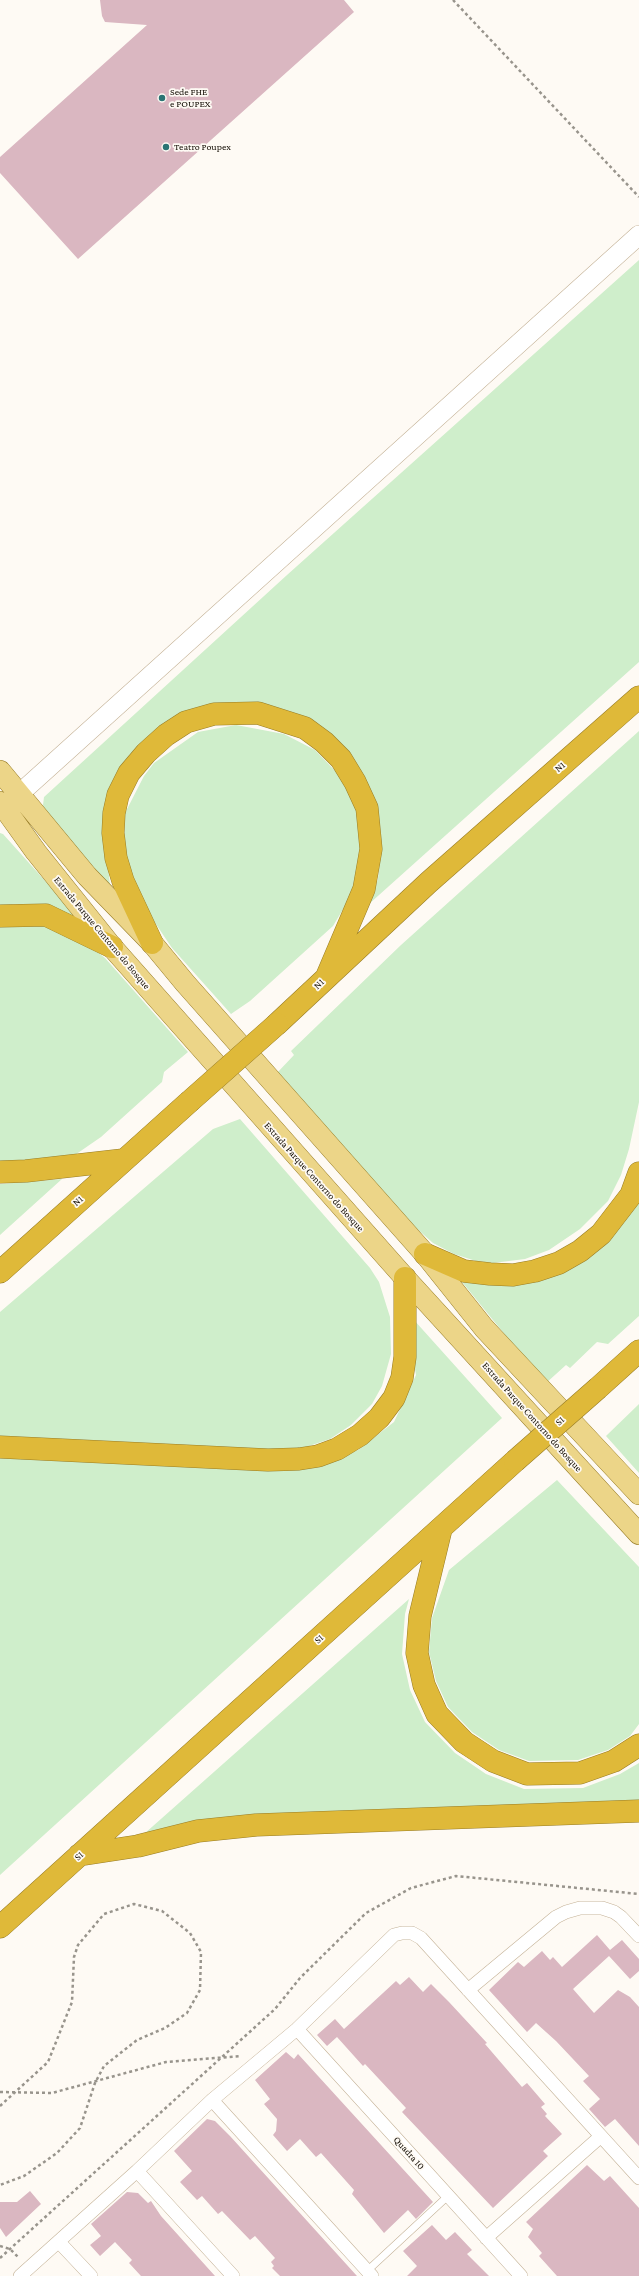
<!DOCTYPE html>
<html>
<head>
<meta charset="utf-8">
<style>
  body { margin:0 }
  canvas { display:block; background:#fefaf4 }
</style>
</head>
<body>
<canvas width="639" height="2276"></canvas>
<script>
const c = document.querySelector('canvas').getContext('2d');
c.lineJoin = 'round';
function fill(path, color) {
  c.fillStyle = color;
  c.fill(path, 'evenodd');
}
function toPath(rows) {
  const path = new Path2D();
  for (const r of rows) {
    path.moveTo(r[0], r[1]);
    for (let i = 2; i < r.length; i += 2) path.lineTo(r[i], r[i + 1]);
  }
  return path;
}
function trace(path, color, width, dash) {
  c.strokeStyle = color;
  c.lineWidth = width;
  c.lineCap = dash ? 'butt' : 'round';
  c.setLineDash(dash || []);
  c.stroke(path);
}
function drawText(font, color, halo, rows, align = 'center') {
  c.font = font + ' "Crimson Pro",serif';
  c.lineWidth = 3.5;
  c.setLineDash([]);
  c.textBaseline = 'middle';
  c.strokeStyle = halo;
  c.fillStyle = color;
  for (const [text, x, y, turn = 0] of rows) {
    c.save();
    c.translate(x, y);
    c.rotate((+turn || 0) * Math.PI / 180);
    c.textAlign = isNaN(turn) ? turn : align;
    if (halo) c.strokeText(text, 0, 0);
    c.fillText(text, 0, 0);
    c.restore();
  }
}
const green = toPath([
  [639,260,639,662,369,904,378,879,381,848,380,824,367,785,311,726,190,716,111,792,103,817,110,886,46,813,43,805,44,797,287,575],
  [236,725,284,734,315,750,344,780,360,817,364,849,357,886,333,926,250,1001,231,1014,172,948,139,899,124,859,125,813,144,776,154,763,198,732],
  [639,731,639,1102,629,1149,621,1175,608,1201,580,1229,549,1250,525,1259,493,1263,476,1261,454,1254,433,1243,415,1227,276,1074,294,1055,291,1051,401,945],
  [0,833,3,834,83,923,50,910,15,904,0,908],
  [28,924,60,927,81,939,105,958,188,1052,164,1072,162,1082,101,1137,72,1157,0,1164,0,927],
  [240,1119,370,1268,379,1282,390,1317,391,1354,382,1386,372,1404,351,1425,330,1439,303,1448,276,1451,0,1440,0,1312,213,1129],
  [62,1179,0,1235,0,1184],
  [639,1181,639,1316,608,1344,597,1342,570,1368,566,1365,545,1384,458,1277,551,1270],
  [405,1310,502,1418,0,1875,0,1456,310,1468,358,1450,394,1422,416,1375],
  [639,1404,639,1473,606,1436],
  [557,1480,639,1567,639,1724,630,1736,608,1750,578,1760,529,1761,499,1750,472,1732,448,1707,436,1681,429,1652,432,1618,449,1570],
  [409,1599,405,1614,402,1654,410,1690,425,1722,455,1753,486,1774,524,1789,583,1788,620,1774,639,1763,639,1802,144,1834]
]);
const building = toPath([
  [100,0,344,0,354,12,78,259,0,173,0,157,147,25,105,22,102,16],
  [597,1935,610,1950,622,1940,639,1959,639,1971,630,1979,609,1956,573,1989,594,2013,618,1990,630,1997,639,2007,639,2146,615,2119,605,2127,589,2109,600,2099,583,2081,589,2076,556,2041,536,2023,527,2032,489,1990,518,1962,524,1967,542,1951,550,1960,553,1957,562,1967],
  [409,1977,423,1992,431,1984,449,2002,487,2043,485,2044,522,2087,527,2083,545,2104,541,2107,547,2114,545,2116,562,2134,543,2151,548,2156,493,2208,402,2112,406,2108,365,2064,363,2066,337,2037,327,2046,317,2035,335,2019,344,2029,396,1981,400,1985],
  [286,2052,294,2059,298,2054,433,2202,416,2219,408,2210,384,2233,352,2194,354,2190,321,2153,316,2157,300,2139,287,2151,273,2135,276,2131,277,2119,264,2104,270,2099,255,2080],
  [207,2119,215,2121,230,2136,357,2276,280,2276,272,2268,274,2266,271,2262,275,2258,255,2236,250,2240,222,2211,218,2214,202,2196,197,2200,180,2182,192,2171,174,2151],
  [587,2165,604,2181,610,2176,639,2208,639,2276,557,2276,539,2256,542,2253,528,2237,533,2229,526,2222],
  [30,2191,41,2204,6,2237,0,2228,0,2202,17,2202],
  [127,2192,138,2193,148,2203,151,2201,161,2216,215,2276,141,2276,129,2263,132,2260,115,2242,100,2256,90,2245,101,2236,91,2224],
  [432,2225,446,2240,455,2232,472,2250,467,2254,489,2276,407,2276,417,2266,403,2251]
]);
const path = toPath([
  [453,0,639,197],
  [0,2092,52,2093,166,2062,241,2056],
  [0,2106,48,2062,72,2002,74,1957,78,1945,104,1914,134,1904,162,1911,190,1933,201,1952,200,1990,187,2013,165,2028,137,2040,104,2066,95,2083,80,2128,57,2153,24,2176,0,2185],
  [0,2246,10,2249,19,2258],
  [0,2258,275,2009,300,1978,366,1913,411,1888,456,1876,639,1894]
]);
const lane = toPath([
  [367,2271,448,2196]
]);
const street = toPath([
  [468,1990,556,1917,566,1912,580,1908,602,1908,614,1912,621,1917,639,1936],
  [297,2029,521,2276],
  [212,2100,372,2276],
  [137,2171,233,2276],
  [486,2238,600,2137],
  [59,2242,91,2276],
  [20,2276,137,2171,212,2100,297,2029,394,1935,402,1933,412,1933,421,1938,639,2178]
]);
const secondary = toPath([
  [7,805,639,235]
]);
const primary = toPath([
  [0,771,87,876,152,943,185,983,425,1254,484,1328,639,1494],
  [0,802,36,852,112,947,405,1278,639,1534]
]);
const highway = toPath([
  [0,916,46,915,112,947],
  [152,943,123,881,116,858,113,833,114,813,118,795,129,773,146,753,166,735,186,722,214,714,258,713,305,728,324,742,341,759,355,782,367,808,371,849,364,889,327,976],
  [277,1024,429,882,639,697],
  [0,1172,26,1171,123,1160],
  [425,1254,464,1271,490,1274,513,1275,535,1271,559,1263,580,1251,601,1234,631,1195,639,1173],
  [0,1272,189,1102],
  [598,1388,639,1351],
  [0,1447,268,1460,299,1459,318,1456,337,1449,360,1435,379,1418,394,1398,402,1378,405,1357,405,1278],
  [441,1529,420,1616,417,1653,424,1685,437,1714,464,1742,493,1761,527,1774,580,1773,614,1761,639,1745],
  [79,1855,138,1846,198,1831,256,1825,639,1811],
  [0,1927,515,1461]
]);
const highwayBridge = toPath([
  [189,1102,277,1024],
  [515,1461,598,1388]
]);
const markers = [
  [162,98,4,"#2a7474"],
  [166,147,4,"#2a7474"]
];
const poiNames = [
  ["Sede FHE",170,92],
  ["e POUPEX",170,104],
  ["Teatro Poupex",174,147]
];
const streetNames = [
  ["N1",560,767,-41],
  ["Estrada Parque Contorno do Bosque",102,933,50],
  ["N1",319,984,-44],
  ["Estrada Parque Contorno do Bosque",314,1177,48],
  ["N1",78,1201,-42],
  ["Estrada Parque Contorno do Bosque",532,1417,48],
  ["S1",560,1421,-42],
  ["S1",319,1639,-42],
  ["S1",79,1856,-42],
  ["Quadra 10",409,2153,48]
];
fill(green, '#cfeecb');
fill(building, '#dab7c1');
trace(lane, '#c4b297', 8);
trace(street, '#c4b297', 14);
trace(secondary, '#c4b297', 20);
trace(primary, '#987d27', 22);
trace(highway, '#987d27', 23);
trace(path, '#98948c', 2.5, [3, 3]);
trace(lane, '#fff', 7);
trace(street, '#fff', 13);
trace(secondary, '#fff', 19);
trace(primary, '#ecd588', 21);
trace(highway, '#dfb939', 22);
trace(highwayBridge, '#987d27', 23, []);
trace(highwayBridge, '#dfb939', 22);
for (const [x, y, r, color] of markers) {
  const dot = new Path2D();
  dot.arc(x, y, r, 0, 2 * Math.PI);
  c.fillStyle = color;
  c.fill(dot);
  trace(dot, '#fefaf4', 1.5);
}
drawText('10px', '#140e05', '#fefaf4', poiNames, 'left');
drawText('10px', '#140e05', '#fefaf4', streetNames);
</script>
</body>
</html>
